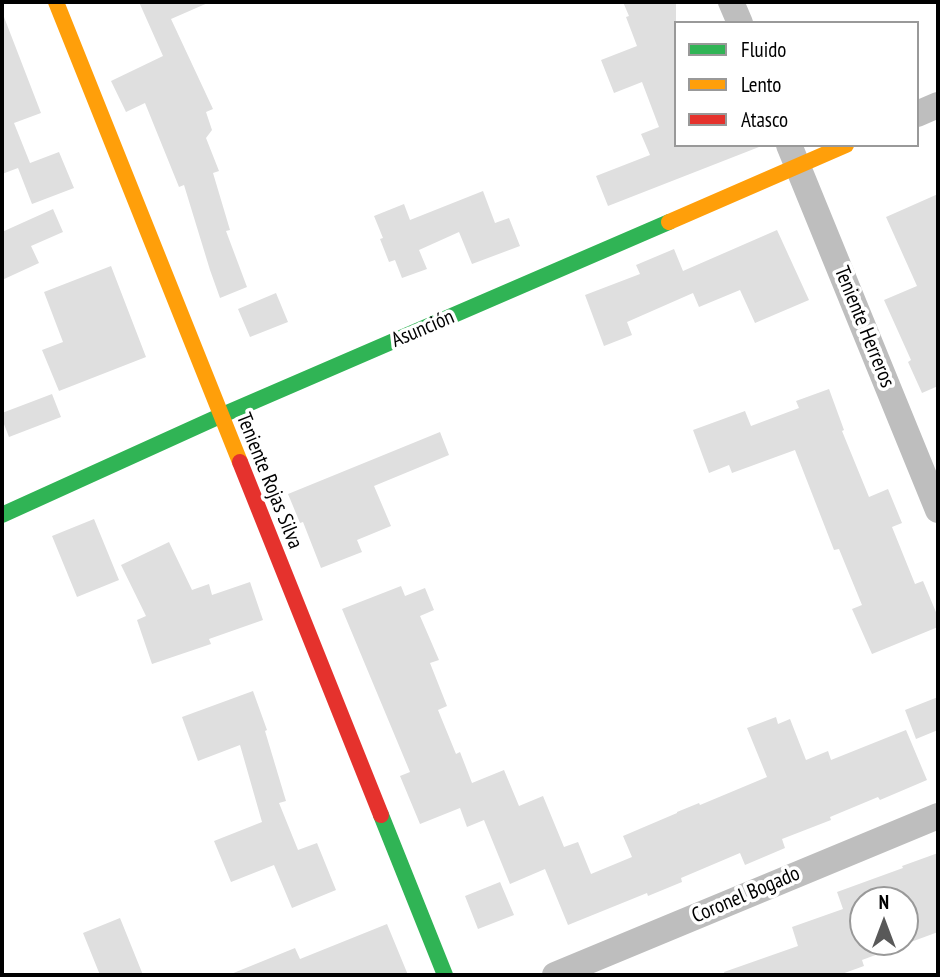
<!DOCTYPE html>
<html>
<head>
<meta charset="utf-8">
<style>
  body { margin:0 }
  #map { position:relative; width:940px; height:977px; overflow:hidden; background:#fff; font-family:"PT Sans Narrow",sans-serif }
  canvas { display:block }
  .frame { position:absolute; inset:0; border:4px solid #000; pointer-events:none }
  .legend { position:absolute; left:674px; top:21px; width:245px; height:126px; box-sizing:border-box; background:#fff; border:2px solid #999; margin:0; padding:9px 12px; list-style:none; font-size:21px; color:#000 }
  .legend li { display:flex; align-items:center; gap:14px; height:35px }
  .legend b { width:35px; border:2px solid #999 }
  .north { position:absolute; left:849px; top:886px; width:70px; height:70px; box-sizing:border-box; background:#fff; border:2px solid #999; border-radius:50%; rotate:0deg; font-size:19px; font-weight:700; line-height:28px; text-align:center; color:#000 }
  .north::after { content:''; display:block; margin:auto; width:24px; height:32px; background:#595959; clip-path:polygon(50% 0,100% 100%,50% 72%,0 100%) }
</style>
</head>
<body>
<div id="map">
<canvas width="940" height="977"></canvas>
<div class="frame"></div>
<ul class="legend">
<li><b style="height:9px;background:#30b455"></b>Fluido</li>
<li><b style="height:9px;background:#ff9f0a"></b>Lento</li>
<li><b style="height:9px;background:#e5322d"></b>Atasco</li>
</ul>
<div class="north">N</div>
</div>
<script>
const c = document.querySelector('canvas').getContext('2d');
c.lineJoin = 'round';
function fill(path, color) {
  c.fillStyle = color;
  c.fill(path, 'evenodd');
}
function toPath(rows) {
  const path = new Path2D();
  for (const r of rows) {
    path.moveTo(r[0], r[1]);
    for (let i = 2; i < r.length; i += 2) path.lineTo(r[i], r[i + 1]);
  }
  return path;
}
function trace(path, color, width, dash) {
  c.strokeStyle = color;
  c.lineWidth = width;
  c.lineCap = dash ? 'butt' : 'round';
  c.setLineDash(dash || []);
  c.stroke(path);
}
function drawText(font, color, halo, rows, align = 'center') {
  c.font = font + ' "PT Sans Narrow",sans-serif';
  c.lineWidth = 7;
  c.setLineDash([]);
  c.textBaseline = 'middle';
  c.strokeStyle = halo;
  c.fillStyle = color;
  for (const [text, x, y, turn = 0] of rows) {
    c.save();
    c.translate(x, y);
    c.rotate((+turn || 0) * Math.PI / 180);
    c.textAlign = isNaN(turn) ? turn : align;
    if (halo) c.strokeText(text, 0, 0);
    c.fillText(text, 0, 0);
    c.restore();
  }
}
const building = toPath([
  [139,2,210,2,171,19,213,109,206,112,212,130,206,138,219,171,213,173,230,230,226,231,247,287,220,298,210,270,184,185,179,187,145,103,126,112,111,81,163,56],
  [623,2,676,2,676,145,759,145,759,147,608,206,596,176,650,155,641,134,659,127,642,82,614,93,601,60,637,46,626,17,629,16],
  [4,17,41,113,14,123,30,163,59,152,74,188,32,204,18,168,2,174,2,18],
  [483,191,495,223,509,218,520,246,472,264,459,232,419,250,427,269,402,278,395,260,389,262,380,239,383,238,374,216,404,204,410,220],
  [938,194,938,386,922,393,908,362,911,360,884,300,917,286,886,217],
  [53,209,63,232,31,246,39,263,2,280,2,232],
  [777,230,809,300,755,323,740,290,699,307,693,293,627,322,632,335,604,346,585,295,640,274,636,265,674,249,683,271],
  [111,266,146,357,59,391,42,350,63,342,44,292],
  [276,293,288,322,250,337,238,309],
  [829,389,844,430,842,431,869,497,888,489,902,523,892,527,915,584,923,581,938,617,938,627,872,654,852,609,862,605,839,549,834,550,795,450,732,473,729,465,709,473,693,430,745,411,751,426,799,408,796,401],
  [52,394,61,417,9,437,2,419,2,413],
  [440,432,449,455,374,486,391,526,357,540,362,552,321,568,303,522,300,523,288,494],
  [94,519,119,580,77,597,52,536],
  [169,542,192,590,209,584,212,595,250,582,263,620,209,639,211,644,152,664,137,620,146,616,121,565],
  [401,586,405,596,425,588,434,610,420,616,439,660,430,663,447,706,438,710,456,754,460,752,472,783,504,770,519,806,543,796,564,847,578,842,591,874,632,857,623,836,677,813,677,812,699,803,700,805,767,777,747,728,776,717,778,724,790,719,806,760,828,751,831,760,906,730,927,780,880,800,878,797,830,817,831,820,782,839,785,848,745,865,740,853,681,878,682,882,648,896,647,893,568,925,545,869,510,884,484,820,467,827,460,808,420,824,400,776,410,772,342,609],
  [253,691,267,730,265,731,286,801,279,803,298,850,317,843,336,890,292,908,274,865,231,882,214,841,262,822,240,745,198,761,182,717],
  [938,697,938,730,916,739,905,710],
  [938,853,938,932,862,960,864,966,839,975,725,975,724,972,798,946,792,927,843,909,837,892,903,868,902,866],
  [863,900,905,900,905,942,863,942],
  [500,882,514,915,478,929,465,896],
  [120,918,143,975,100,975,83,933],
  [387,924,408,975,231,975,231,974,295,948,300,959]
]);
const street = toPath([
  [731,2,740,23],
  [917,114,938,105],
  [789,145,938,510],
  [555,975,938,816]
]);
const fast = toPath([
  [2,515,220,416,669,222],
  [381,815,445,975]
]);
const slow = toPath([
  [56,2,240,462],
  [669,222,846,145]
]);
const jam = toPath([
  [240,462,381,815]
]);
const streetNames = [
  ["Teniente Herreros",864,327,68],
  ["Asunción",423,329,-23],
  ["Teniente Rojas Silva",269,481,68],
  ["Coronel Bogado",746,895,-23]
];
fill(building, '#dfdfdf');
trace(street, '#bebebe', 26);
trace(fast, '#30b455', 16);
trace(slow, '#ff9f0a', 16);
trace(jam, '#e5322d', 16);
drawText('21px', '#000', '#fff', streetNames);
</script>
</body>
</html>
